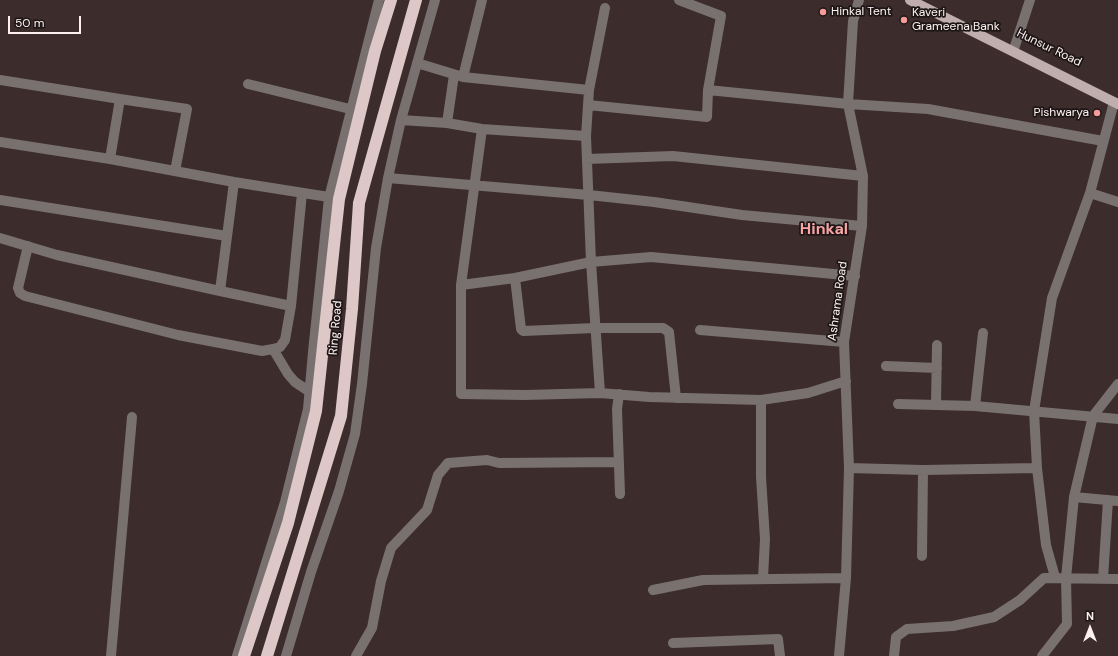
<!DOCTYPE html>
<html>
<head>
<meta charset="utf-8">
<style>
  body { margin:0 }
  #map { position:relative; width:1118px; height:656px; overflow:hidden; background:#3c2c2c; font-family:"DM Sans",sans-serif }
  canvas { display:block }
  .north { position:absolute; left:1070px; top:608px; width:40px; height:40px; -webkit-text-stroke:3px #1e1616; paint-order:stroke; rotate:0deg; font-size:11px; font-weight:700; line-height:16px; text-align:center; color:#fcf1f0 }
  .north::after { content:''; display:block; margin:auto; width:14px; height:18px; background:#fcf1f0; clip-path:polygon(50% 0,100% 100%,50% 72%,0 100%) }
  .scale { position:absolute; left:8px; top:16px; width:73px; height:18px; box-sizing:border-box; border:2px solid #fcf1f0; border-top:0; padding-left:5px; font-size:12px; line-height:14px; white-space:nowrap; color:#fcf1f0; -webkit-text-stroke:3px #1e1616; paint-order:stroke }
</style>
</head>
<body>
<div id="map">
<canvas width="1118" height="656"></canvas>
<div class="north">N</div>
<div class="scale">50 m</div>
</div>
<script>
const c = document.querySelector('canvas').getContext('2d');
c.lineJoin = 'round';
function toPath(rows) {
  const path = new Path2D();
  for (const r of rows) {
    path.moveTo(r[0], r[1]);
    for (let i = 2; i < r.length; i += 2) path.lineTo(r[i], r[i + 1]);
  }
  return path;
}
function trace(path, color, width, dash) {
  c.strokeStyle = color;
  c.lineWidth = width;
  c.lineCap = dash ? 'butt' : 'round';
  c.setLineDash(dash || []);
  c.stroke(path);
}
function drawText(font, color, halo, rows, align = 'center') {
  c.font = font + ' "DM Sans",sans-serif';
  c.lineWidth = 3.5;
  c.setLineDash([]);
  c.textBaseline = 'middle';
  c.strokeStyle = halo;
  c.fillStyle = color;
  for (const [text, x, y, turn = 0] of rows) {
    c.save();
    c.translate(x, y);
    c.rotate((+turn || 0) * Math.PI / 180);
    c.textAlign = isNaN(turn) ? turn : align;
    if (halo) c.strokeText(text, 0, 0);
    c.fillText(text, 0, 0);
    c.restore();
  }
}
const minor = toPath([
  [1015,46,1030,0],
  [417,63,463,77,589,90],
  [463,77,482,0],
  [0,80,120,99,110,159],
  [248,84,350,109],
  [708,90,848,104,928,109,1103,141],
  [120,99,187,109,175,171],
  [588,105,707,117,708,90,721,16,679,0],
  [401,120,447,123,482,129,586,136],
  [447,123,454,75],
  [482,129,461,285,461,394,525,395,600,393,649,397,761,400,808,393,846,381],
  [0,142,110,159,234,182,335,198],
  [587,159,673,156,863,176],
  [388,178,589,195,654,202,742,215,862,226],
  [234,182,220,291,291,306,302,193],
  [1090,193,1118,202],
  [0,200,227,236],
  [0,238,57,255,220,291],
  [28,246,18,288,20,293,25,296,178,335,262,351,273,349,280,347,285,340,291,306],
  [515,278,521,329,523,331,595,328,663,328,669,332,676,398],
  [461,285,515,278,591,262,651,257,855,276],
  [700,330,844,342],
  [273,349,288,374,295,382,310,392],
  [886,366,937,368],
  [600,393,591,262,586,136,589,90,605,8],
  [619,394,617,409,620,494],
  [761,400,761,477,765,539,763,578],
  [898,404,975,406,1118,419],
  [936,405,937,345],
  [975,406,983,333],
  [849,468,923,470,1037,468],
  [1074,497,1118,501],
  [922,556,923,470],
  [1055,577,1046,545,1037,468,1034,411,1052,298,1090,193,1114,102],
  [1103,579,1108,500],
  [653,590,703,580,846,578],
  [673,643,778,639,780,656],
  [111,656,132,417],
  [237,656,285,502,308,409,313,352,329,198,379,0],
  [286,656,311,572,339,491,355,434,362,384,376,248,388,178,401,120,435,0],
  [356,656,372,628,381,581,391,548,427,510,438,475,448,463,487,460,499,463,619,462],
  [839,656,846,578,849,468,844,342,862,226,863,176,848,104,853,21,859,0],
  [894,656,896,637,907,629,953,626,994,617,1020,600,1044,578,1118,579],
  [1042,656,1067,624,1066,578,1074,497,1093,416,1118,384]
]);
const major = toPath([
  [910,0,1118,104]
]);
const highway = toPath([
  [244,656,288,523,316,411,339,199,375,51,391,0],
  [267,656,341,416,352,309,359,203,416,0]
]);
const markers = [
  [823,12,4,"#f59b9c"],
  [904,20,4,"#f59b9c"],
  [1097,113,4,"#f59b9c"]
];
const poiNames = [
  ["Hinkal Tent",831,12],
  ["Kaveri",912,13],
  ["Grameena Bank",912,27],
  ["Pishwarya",1089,113,"right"]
];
const streetNames = [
  ["Hunsur Road",1049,48,26],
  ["Ashrama Road",838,301,-82],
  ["Ring Road",336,328,-85]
];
const districtNames = [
  ["Hinkal",824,230]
];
trace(minor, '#797070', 10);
trace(major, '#c0aeae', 10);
trace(highway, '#ddc7c7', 12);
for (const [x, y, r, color] of markers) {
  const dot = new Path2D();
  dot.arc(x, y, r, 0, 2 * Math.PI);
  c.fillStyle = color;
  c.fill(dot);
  trace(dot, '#1e1616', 1.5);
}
drawText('12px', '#fcf1f0', '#1e1616', poiNames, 'left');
drawText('12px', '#fcf1f0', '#1e1616', streetNames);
drawText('bold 16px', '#f8a4a5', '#1e1616', districtNames);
</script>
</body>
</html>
